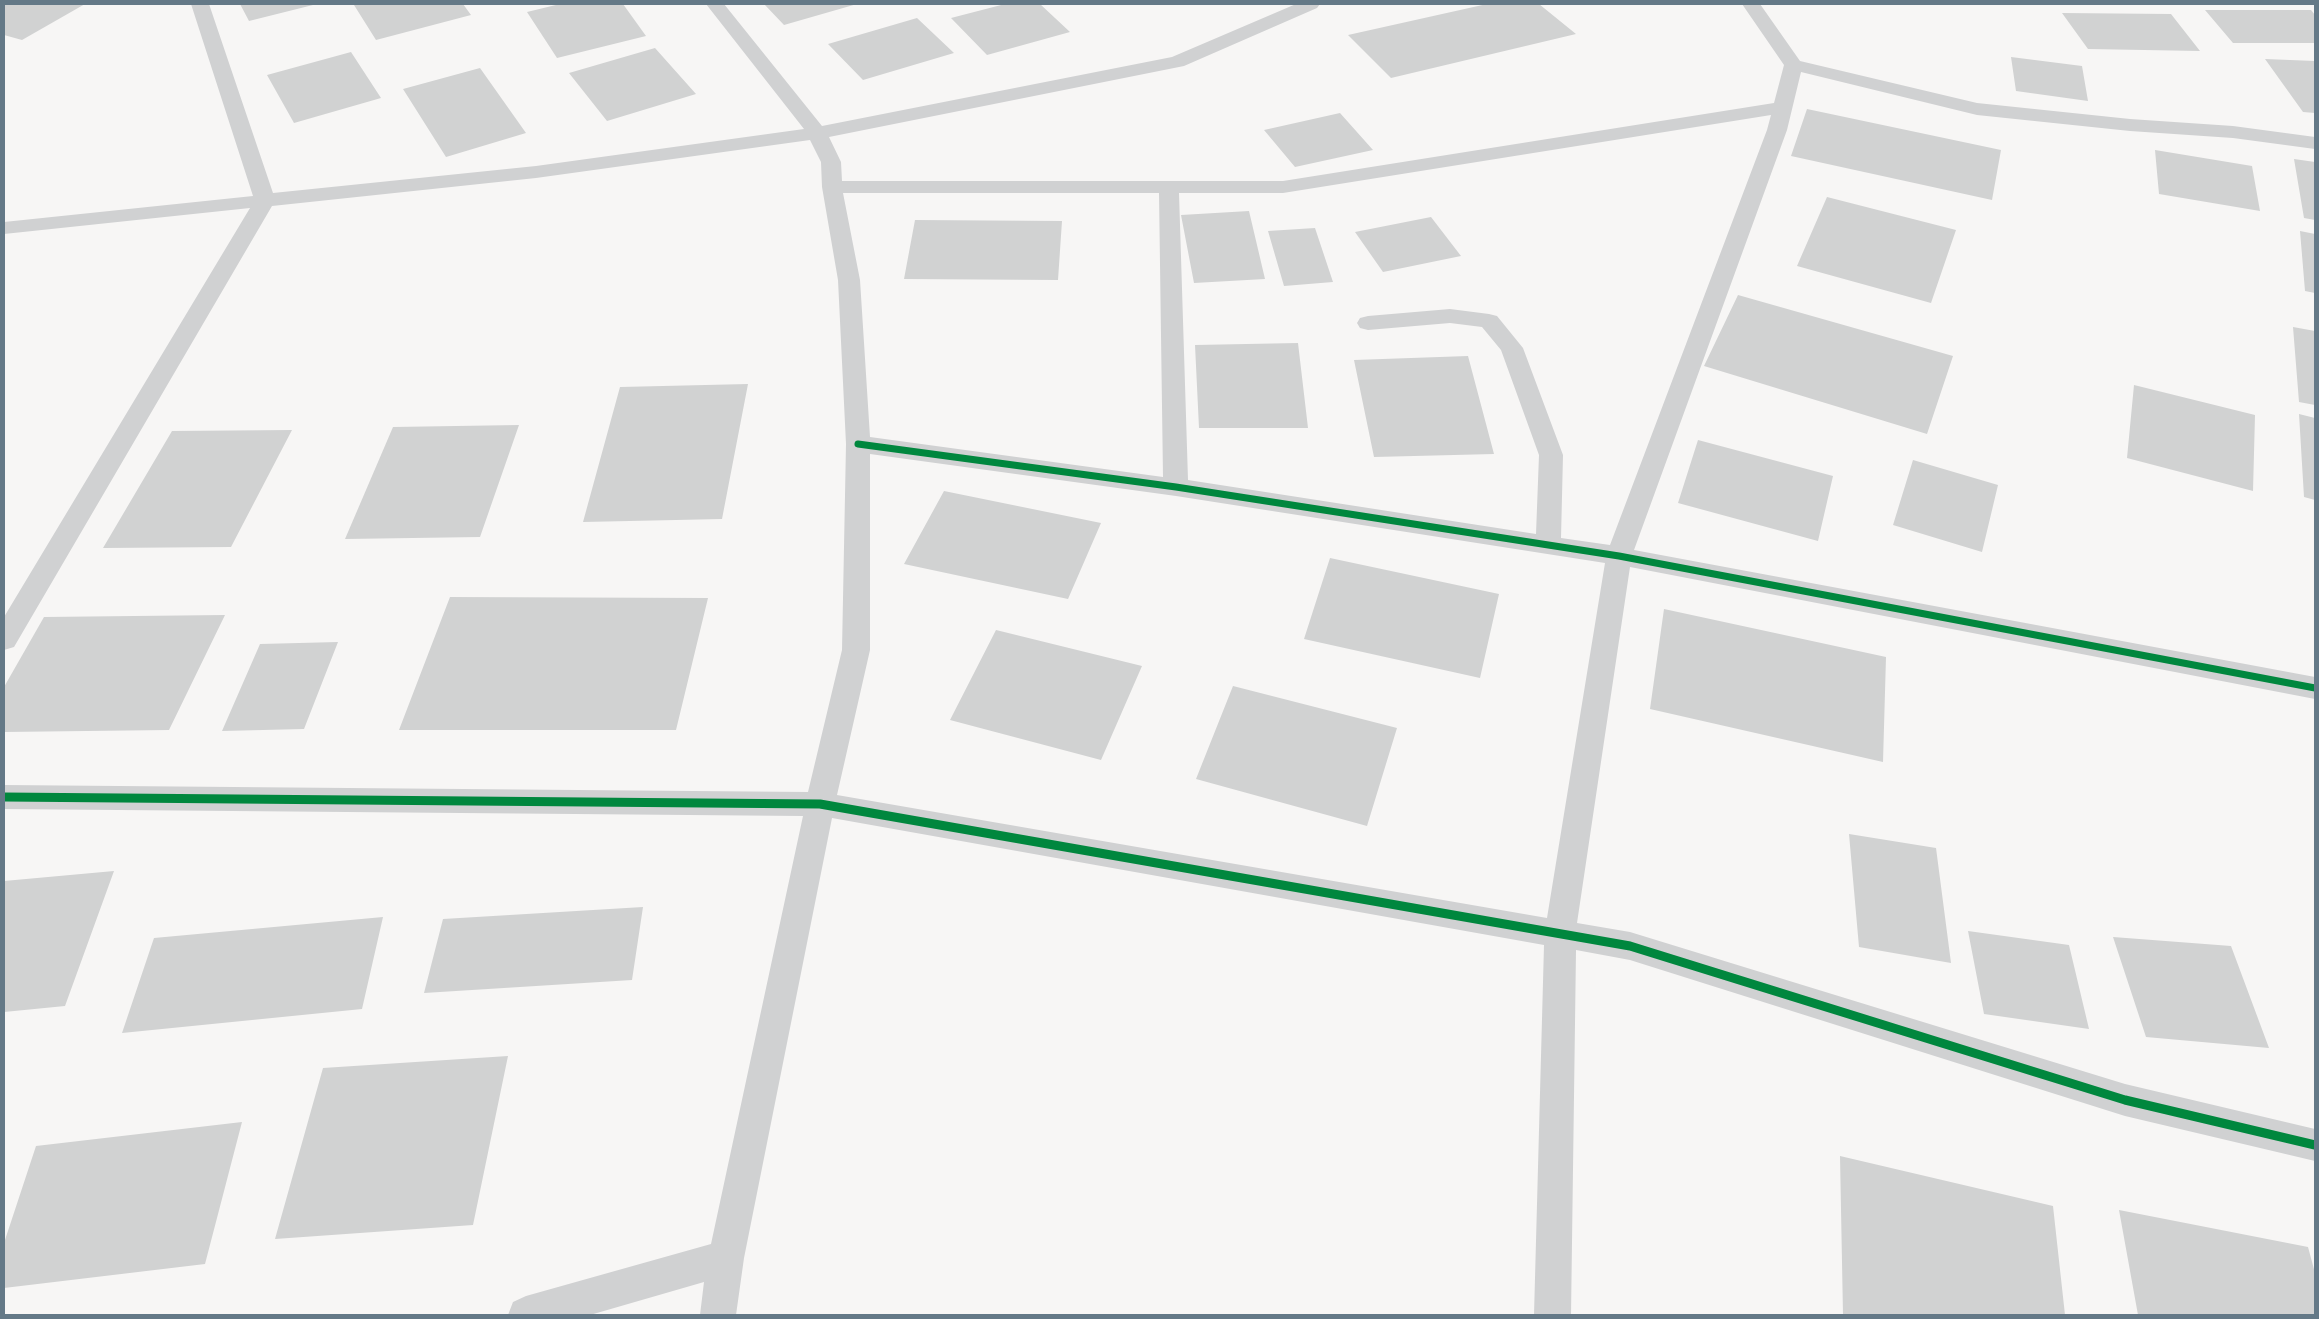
<!DOCTYPE html>
<html>
<head>
<meta charset="utf-8">
<style>
  body { margin:0 }
  #map { position:relative; width:2319px; height:1319px; overflow:hidden; background:#f7f6f5; font-family:Commissioner,sans-serif }
  canvas { display:block }
  .frame { position:absolute; inset:0; border:5px solid #647987; pointer-events:none }
</style>
</head>
<body>
<div id="map">
<canvas width="2319" height="1319"></canvas>
<div class="frame"></div>
</div>
<script>
const c = document.querySelector('canvas').getContext('2d');
c.lineJoin = 'round';
function fill(path, color) {
  c.fillStyle = color;
  c.fill(path, 'evenodd');
}
function toPath(rows) {
  const path = new Path2D();
  for (const r of rows) {
    path.moveTo(r[0], r[1]);
    for (let i = 2; i < r.length; i += 2) path.lineTo(r[i], r[i + 1]);
  }
  return path;
}
function trace(path, color, width, dash) {
  c.strokeStyle = color;
  c.lineWidth = width;
  c.lineCap = dash ? 'butt' : 'round';
  c.setLineDash(dash || []);
  c.stroke(path);
}
const building = toPath([
  [4,4,85,4,22,40,4,35],
  [240,4,317,4,249,21],
  [358,4,463,4,471,15,376,40,354,5],
  [560,4,623,4,646,36,557,58,527,12],
  [764,4,857,4,784,25],
  [1005,4,1040,4,1070,32,987,55,951,18],
  [1487,4,1539,4,1576,34,1391,78,1348,35],
  [2205,10,2311,10,2315,15,2315,43,2233,43],
  [2062,13,2171,14,2200,51,2088,49],
  [917,18,954,53,863,80,828,44],
  [655,48,696,94,607,121,569,73],
  [351,52,381,98,294,123,267,75],
  [2011,57,2082,66,2088,101,2016,91],
  [2265,59,2315,61,2315,113,2303,112],
  [480,68,526,133,446,157,403,89],
  [1807,109,2001,150,1992,200,1791,156],
  [1340,113,1373,150,1295,167,1264,130],
  [2155,150,2252,166,2260,211,2159,194],
  [2294,159,2315,162,2315,220,2304,218],
  [1827,197,1956,230,1931,303,1797,266],
  [1249,211,1265,279,1194,283,1181,215],
  [1431,217,1461,256,1383,272,1355,232],
  [915,220,1062,221,1058,280,904,279],
  [1315,228,1333,282,1284,286,1268,231],
  [2300,231,2315,234,2315,293,2305,291],
  [1738,295,1953,356,1927,434,1704,366],
  [2293,327,2315,331,2315,405,2299,402],
  [1298,343,1308,428,1199,428,1195,345],
  [1468,356,1494,454,1374,457,1354,360],
  [748,384,722,519,583,522,620,387],
  [2134,385,2255,415,2253,491,2127,458],
  [2299,414,2315,418,2315,500,2304,497],
  [519,425,480,537,345,539,393,427],
  [292,430,231,547,103,548,172,431],
  [1698,440,1833,476,1818,541,1678,503],
  [1913,460,1998,485,1982,552,1893,525],
  [944,491,1101,523,1068,599,904,564],
  [1330,558,1499,594,1480,678,1304,639],
  [450,597,708,598,676,730,399,730],
  [1664,609,1886,657,1883,762,1650,709],
  [225,615,169,730,4,732,4,687,44,617],
  [996,630,1142,666,1101,760,950,720],
  [338,642,304,729,222,731,260,644],
  [1233,686,1397,728,1367,826,1196,779],
  [1849,834,1936,848,1951,963,1859,947],
  [114,871,65,1006,4,1012,4,881],
  [643,907,632,980,424,993,443,919],
  [383,917,362,1009,122,1033,154,938],
  [1968,931,2069,945,2089,1029,1984,1014],
  [2113,937,2231,946,2269,1048,2146,1037],
  [508,1056,473,1225,275,1239,323,1068],
  [242,1122,205,1264,4,1288,4,1243,36,1146],
  [1840,1156,2053,1206,2065,1315,1843,1315],
  [2119,1210,2308,1247,2315,1273,2315,1315,2138,1315]
]);
const minor = toPath([
  [191,4,209,4,273,193,536,166,804,129,706,4,724,4,822,126,1172,57,1296,4,1320,4,1317,8,1184,66,829,137,841,162,842,181,1283,181,1774,103,1784,65,1742,4,1760,4,1800,61,1977,103,2130,119,2233,126,2315,137,2315,149,2233,138,2130,131,1977,115,1801,72,1787,130,1634,550,2315,677,2315,699,1630,567,1577,923,1630,932,2125,1084,2315,1129,2315,1161,2125,1116,1630,960,1576,950,1571,1315,1534,1315,1544,945,832,818,744,1258,736,1315,700,1315,704,1282,590,1315,508,1315,513,1302,526,1296,711,1244,803,816,4,809,4,785,808,792,842,650,846,444,838,280,822,187,821,162,810,140,536,178,272,206,14,647,4,650,4,617,250,208,4,234,4,222,253,196,191,4],
  [1771,115,1767,130,1610,545,1561,538,1563,455,1523,348,1497,316,1489,314,1450,309,1368,316,1360,318,1357,323,1360,328,1368,330,1450,323,1482,327,1501,350,1539,455,1536,534,1188,480,1179,193,1283,193,1771,115],
  [843,193,1159,193,1163,477,870,437,860,280,843,193],
  [870,454,1176,496,1605,563,1547,918,837,795,870,650,870,454]
]);
const cyclewayFar1 = toPath([
  [858,444,1176,487,1619,556,2315,688]
]);
const cycleway = toPath([
  [4,797,820,804,1630,946,2125,1100,2315,1145]
]);
fill(building, '#d1d2d2');
fill(minor, '#d0d1d2');
trace(cyclewayFar1, '#00873e', 7);
trace(cycleway, '#00873e', 9);
</script>
</body>
</html>
